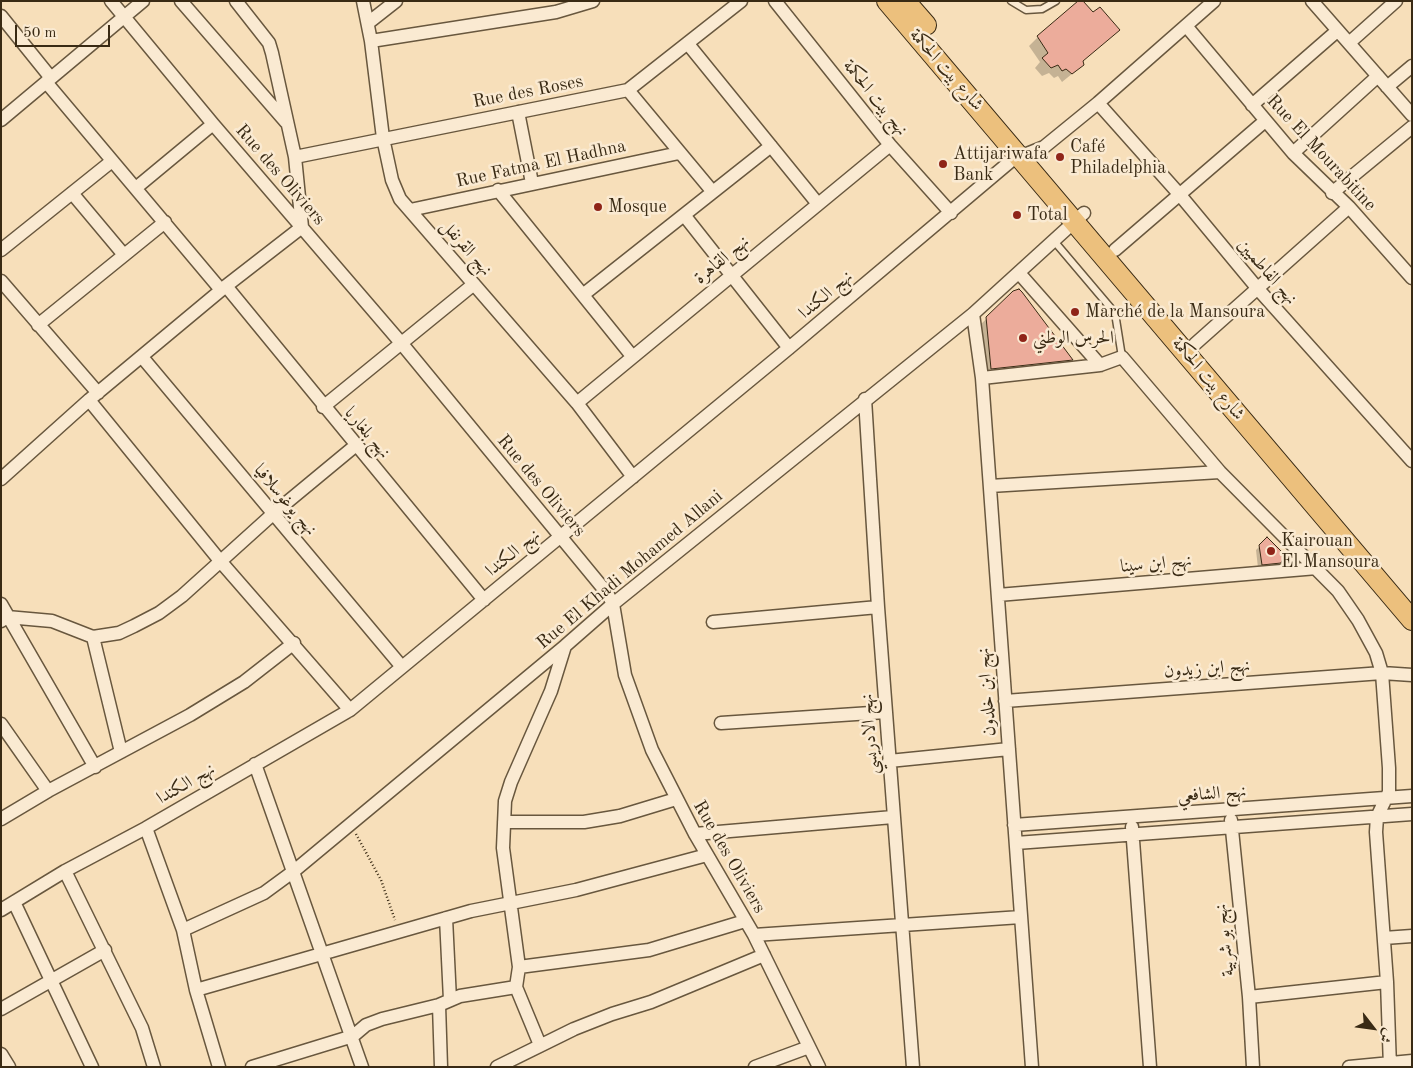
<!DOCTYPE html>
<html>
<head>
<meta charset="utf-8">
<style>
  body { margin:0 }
  #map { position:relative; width:1413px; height:1068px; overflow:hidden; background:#f7dfba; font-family:"Old Standard TT",Amiri,serif }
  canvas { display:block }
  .frame { position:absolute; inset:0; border:2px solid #392a14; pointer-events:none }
  .north { position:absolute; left:1348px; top:1003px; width:50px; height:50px; -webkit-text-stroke:4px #faead2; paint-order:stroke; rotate:120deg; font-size:14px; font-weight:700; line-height:20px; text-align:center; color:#392a14 }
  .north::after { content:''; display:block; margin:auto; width:18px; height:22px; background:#392a14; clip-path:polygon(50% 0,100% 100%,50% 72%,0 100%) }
  .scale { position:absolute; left:15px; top:25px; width:95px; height:22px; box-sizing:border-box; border:2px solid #392a14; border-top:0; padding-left:6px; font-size:15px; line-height:18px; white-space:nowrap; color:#392a14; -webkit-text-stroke:4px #faead2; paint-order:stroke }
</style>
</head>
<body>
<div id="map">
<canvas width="1413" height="1068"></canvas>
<div class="frame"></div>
<div class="north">ش</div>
<div class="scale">50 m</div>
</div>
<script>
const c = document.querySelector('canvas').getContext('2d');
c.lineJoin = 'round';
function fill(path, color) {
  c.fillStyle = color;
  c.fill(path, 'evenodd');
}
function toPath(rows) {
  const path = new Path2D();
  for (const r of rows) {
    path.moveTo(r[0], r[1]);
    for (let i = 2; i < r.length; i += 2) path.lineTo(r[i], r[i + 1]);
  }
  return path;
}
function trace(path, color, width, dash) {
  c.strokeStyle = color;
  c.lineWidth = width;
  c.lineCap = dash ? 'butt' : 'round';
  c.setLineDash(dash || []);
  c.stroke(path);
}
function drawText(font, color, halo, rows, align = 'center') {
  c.font = font + ' "Old Standard TT",Amiri,serif';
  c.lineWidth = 5;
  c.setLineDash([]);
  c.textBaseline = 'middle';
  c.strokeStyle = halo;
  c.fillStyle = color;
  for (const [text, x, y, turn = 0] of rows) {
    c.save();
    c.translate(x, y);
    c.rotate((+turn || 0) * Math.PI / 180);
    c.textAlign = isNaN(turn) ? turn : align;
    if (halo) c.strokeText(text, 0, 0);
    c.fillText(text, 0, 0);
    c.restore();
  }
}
const shadow = toPath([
  [1038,37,1082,62,1083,65,1062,82,1058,76,1054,78,1049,73,1042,76,1035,68,1040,62,1029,46],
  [1014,292,1071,360,1063,368,983,377,978,327],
  [1267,539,1280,562,1275,566,1258,568,1256,550]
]);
const building = toPath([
  [1078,1,1083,1,1093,12,1100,7,1120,30,1083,61,1084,65,1072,74,1066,69,1062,71,1058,65,1051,68,1042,58,1048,53,1037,36,1078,1],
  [1019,289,1022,292,1073,360,991,369,986,317,1013,291,1019,289],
  [1267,537,1285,555,1281,563,1262,565,1259,545,1267,537]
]);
const path = toPath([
  [356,834,381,880,395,920]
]);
const service = toPath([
  [1011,1,1026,10,1042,9,1056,1],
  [1054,241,1115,313,1122,357]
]);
const minor = toPath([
  [111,1,213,124,402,344,607,593,613,604,625,675,652,750,695,834,754,935,819,1067],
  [181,1,286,122],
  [363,1,371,41,383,138,392,180,400,199,577,403,633,477],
  [775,1,890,145,951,213],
  [1312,1,1412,115],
  [1,16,51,78],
  [368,23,396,1],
  [1187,27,1293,153,1349,207,1412,278],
  [371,41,556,12,593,1],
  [1349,43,1396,1],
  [688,44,818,204],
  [46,82,221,290],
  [1387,87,1412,66],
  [628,90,712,191],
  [1098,103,1180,195,1258,289,1412,461],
  [1252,105,1337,31],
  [518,112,532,183],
  [1,120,143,1],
  [1293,153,1378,76],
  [295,157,628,90,741,1],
  [137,187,213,124],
  [498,190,632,356],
  [72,193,124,255],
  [1332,193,1412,127],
  [410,210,679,153],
  [684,215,789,348],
  [1,250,112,161],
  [1115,250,1265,121],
  [1019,273,1100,365],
  [1,281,98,393],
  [226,286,484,600],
  [584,294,771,146],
  [973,314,982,378,1032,1067],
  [38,325,165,222],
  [1195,344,1349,207],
  [142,357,402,667],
  [982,378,1100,365,1122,357,1220,472,1338,591,1358,620,1376,653,1382,673,1389,768,1389,792,1377,817,1376,832,1387,982,1390,1067],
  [865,399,878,607,913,1067],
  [89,400,221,562,350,710],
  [577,403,890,145],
  [323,407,474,284],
  [1,479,89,400,226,286,302,227,295,157,272,53,269,43,236,1],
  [990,486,1220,472],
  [998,595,1317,568],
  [1,604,95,767],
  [1,621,7,617,52,621,93,637,119,633,134,626,159,613,182,596,274,513,355,446],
  [713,622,878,607],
  [93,637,121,752],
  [1005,701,1382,673,1412,675],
  [721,723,886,712],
  [1,724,48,791],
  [889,761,1009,749],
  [255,764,362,1067],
  [1,819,48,791,190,715,244,682,294,643],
  [1231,820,1249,997,1253,1067],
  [504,822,584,822,620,816,676,799],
  [1014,825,1412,796],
  [1132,827,1150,1067],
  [146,828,183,930,196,990,219,1067],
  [695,834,893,817],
  [1016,843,1412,814],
  [65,871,142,1028,154,1067],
  [14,902,92,1067],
  [1,910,65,871,146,828,350,710,789,348,1012,160,1044,147,1098,103,1214,1],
  [446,918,450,1000],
  [183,930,264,893,294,871,565,646,613,604,973,314,1084,213],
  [754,935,1021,917],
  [1384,938,1412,936],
  [519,967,649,950,745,921],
  [196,990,471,911,576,890,707,855],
  [1249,997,1387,982],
  [439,1005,441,1067],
  [1,1009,105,950],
  [540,1045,516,987,519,967,503,848,505,801,511,782,551,691,565,646],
  [1,1054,9,1067],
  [252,1067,353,1036,366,1025,382,1019,439,1005,460,996,516,987],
  [497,1067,574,1029,612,1014,651,1002,764,955],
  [755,1067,809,1047],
  [1349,1067,1412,1061]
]);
const primary = toPath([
  [887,1,1412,620],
  [905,1,926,25]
]);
const markers = [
  [1060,157,5,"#8f2418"],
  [943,164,5,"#8f2418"],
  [598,207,5,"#8f2418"],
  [1017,215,5,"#8f2418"],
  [1075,312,5,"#8f2418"],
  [1023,338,5,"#8f2418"],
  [1271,551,5,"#8f2418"]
];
const streetNames = [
  ["شارع بيت الحكمة",946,70,49],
  ["Rue des Roses",528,92,-11],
  ["نهج بيت الحكمة",875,98,51],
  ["Rue El Mourabitine",1321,153,47],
  ["Rue Fatma El Hadhna",541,164,-12],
  ["Rue des Oliviers",280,175,49],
  ["نهج القرنفل",466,248,49],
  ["نهج القاهرة",722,260,-39],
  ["نهج الفاطميين",1267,272,49],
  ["نهج الكندا",826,295,-40],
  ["شارع بيت الحكمة",1208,379,50],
  ["نهج بلغاريا",367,433,50],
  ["Rue des Oliviers",541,486,50],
  ["نهج يوغوسلافيا",285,500,50],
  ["نهج الكندا",513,553,-39],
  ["نهج ابن سينا",1156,564,-5],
  ["Rue El Khadi Mohamed Allani",630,570,-40],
  ["نهج ابن زيدون",1207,669,-4],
  ["نهج ابن خلدون",987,692,-94],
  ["نهج الادريسي",870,734,-94],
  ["نهج الكندا",186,784,-30],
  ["نهج الشافعي",1212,794,-4],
  ["Rue des Oliviers",729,857,60],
  ["نهج بو شربية",1225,940,-96]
];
const poiNames = [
  ["Café",1070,147],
  ["Philadelphia",1070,168],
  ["Attijariwafa",953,154],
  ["Bank",953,175],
  ["Mosque",608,207],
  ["Total",1027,215],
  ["Marché de la Mansoura",1085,312],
  ["الحرس الوطني",1033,338],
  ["Kairouan",1281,541],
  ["El Mansoura",1281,562]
];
fill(shadow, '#0003');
fill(building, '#ecac9b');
trace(building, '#392a14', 1);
trace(service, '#68573e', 9);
trace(minor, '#68573e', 15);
trace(primary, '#392a14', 22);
trace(path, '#392a14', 2.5, [1, 2.5]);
trace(service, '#faead2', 6);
trace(minor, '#faead2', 12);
trace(primary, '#ecc07d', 20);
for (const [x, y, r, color] of markers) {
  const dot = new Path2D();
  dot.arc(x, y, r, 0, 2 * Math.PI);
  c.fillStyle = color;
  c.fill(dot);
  trace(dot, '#faead2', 2);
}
drawText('18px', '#392a14', '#faead2', streetNames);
drawText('18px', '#392a14', '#faead2', poiNames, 'left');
</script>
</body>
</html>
